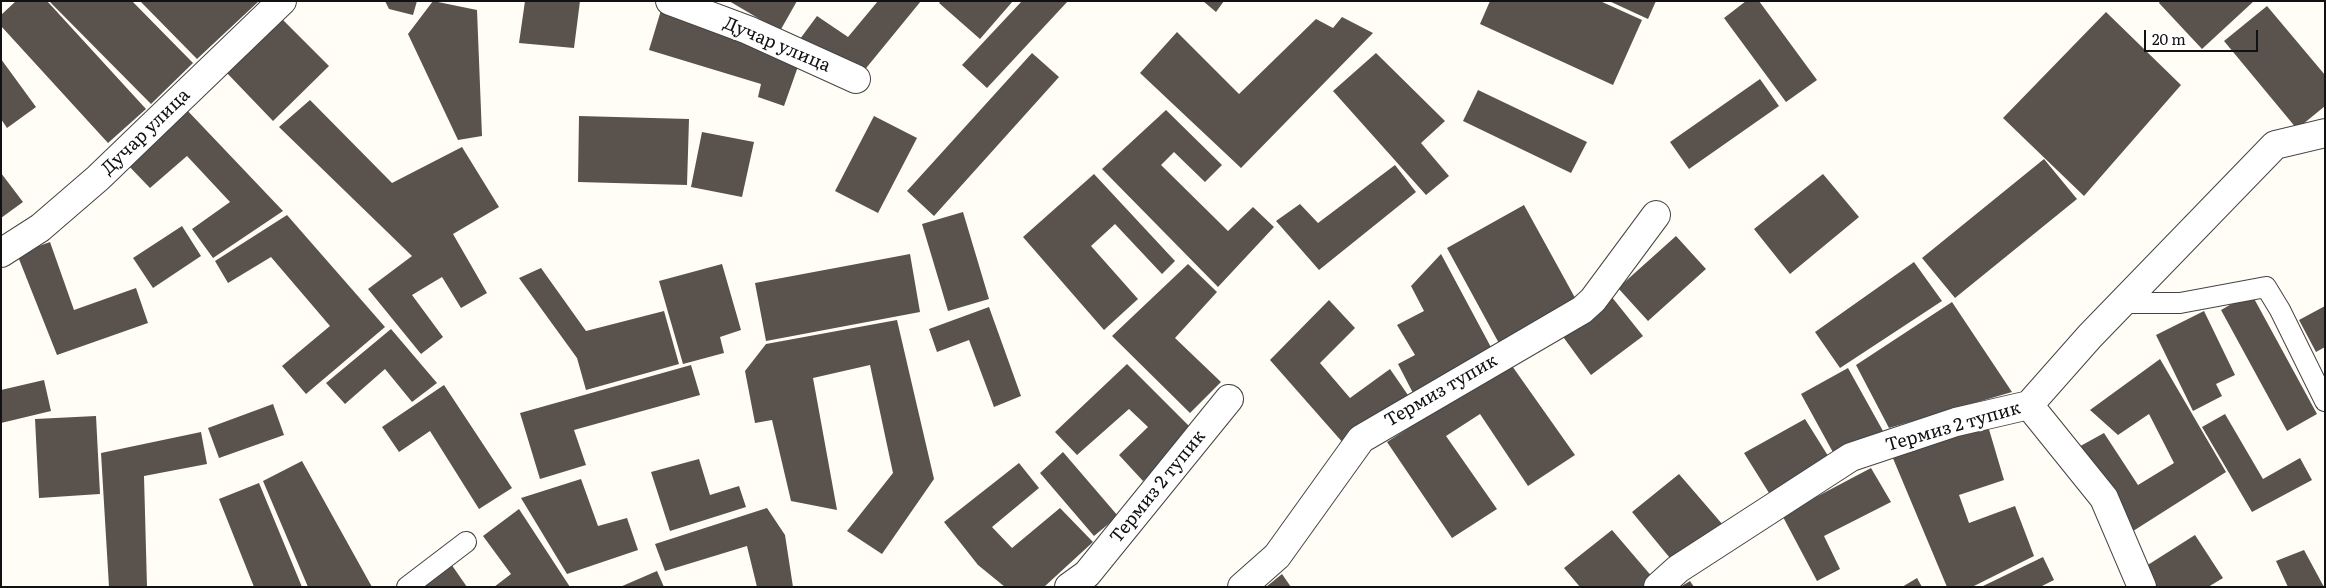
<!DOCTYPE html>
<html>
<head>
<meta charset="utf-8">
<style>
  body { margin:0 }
  #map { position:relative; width:2326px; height:588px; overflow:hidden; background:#fffdf5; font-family:Literata,serif }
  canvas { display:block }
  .frame { position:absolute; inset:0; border:2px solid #111; pointer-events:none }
  .scale { position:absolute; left:2144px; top:30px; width:114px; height:22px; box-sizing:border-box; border:2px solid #111; border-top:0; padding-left:6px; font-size:15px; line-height:18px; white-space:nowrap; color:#111; -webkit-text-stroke:4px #fff; paint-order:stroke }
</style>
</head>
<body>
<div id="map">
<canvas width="2326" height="588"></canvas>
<div class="frame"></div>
<div class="scale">20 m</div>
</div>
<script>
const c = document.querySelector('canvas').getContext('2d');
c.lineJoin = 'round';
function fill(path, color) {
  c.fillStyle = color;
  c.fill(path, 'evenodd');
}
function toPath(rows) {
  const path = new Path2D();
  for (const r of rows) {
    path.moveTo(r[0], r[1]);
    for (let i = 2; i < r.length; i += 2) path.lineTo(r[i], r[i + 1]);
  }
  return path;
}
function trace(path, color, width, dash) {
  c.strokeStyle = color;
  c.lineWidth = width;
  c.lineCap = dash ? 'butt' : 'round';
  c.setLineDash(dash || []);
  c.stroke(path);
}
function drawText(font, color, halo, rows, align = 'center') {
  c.font = font + ' Literata,serif';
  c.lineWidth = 5;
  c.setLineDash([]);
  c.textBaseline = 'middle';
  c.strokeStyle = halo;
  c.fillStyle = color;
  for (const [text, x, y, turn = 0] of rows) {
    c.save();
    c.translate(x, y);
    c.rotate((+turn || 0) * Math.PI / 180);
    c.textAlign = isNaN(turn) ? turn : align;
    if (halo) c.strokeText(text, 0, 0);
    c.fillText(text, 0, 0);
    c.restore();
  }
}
const building = toPath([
  [16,1,47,1,146,109,108,143,1,26,1,15],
  [49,1,132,1,193,63,151,104],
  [140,1,259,1,197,59],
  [385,1,417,1,413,15,389,9],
  [433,1,477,10,482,136,458,140,408,34],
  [525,1,580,1,574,48,519,43],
  [729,1,797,1,780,31],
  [878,1,921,1,858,78,800,39,817,16,848,37],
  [941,1,1013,1,980,39,939,3],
  [1022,1,1068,1,987,88,962,65],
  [1203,1,1224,1,1216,12],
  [1490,1,1600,1,1642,20,1613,85,1480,24],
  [1609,1,1656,1,1648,19],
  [1746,1,1759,1,1817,80,1786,102,1724,18],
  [2160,1,2254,1,2202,49,2159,3],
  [2267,6,2325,75,2325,106,2297,129,2224,41],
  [662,7,801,58,784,106,758,97,761,84,649,50],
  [2106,12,2181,85,2084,196,2003,118],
  [280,17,329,66,273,121,225,71],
  [1342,17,1373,33,1241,168,1140,73,1177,32,1239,94,1316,19,1333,28],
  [1032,53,1059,77,934,216,907,191],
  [1376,53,1445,121,1421,143,1449,176,1426,195,1333,91],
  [1,59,36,107,7,128,1,119],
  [1760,79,1779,106,1689,169,1670,142],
  [1478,90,1587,142,1571,173,1463,121],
  [310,100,392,183,462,147,499,207,453,234,487,293,461,308,442,277,412,295,443,337,421,354,368,289,412,256,279,127],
  [185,108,283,211,213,258,192,229,230,202,187,156,150,188,124,161],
  [1166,110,1222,165,1205,182,1174,152,1161,165,1228,231,1253,207,1274,227,1218,287,1102,169],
  [579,116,689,119,687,185,578,182],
  [874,116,917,138,878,213,835,191],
  [702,132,754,142,742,197,691,187],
  [2044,159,2077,199,1955,298,1922,258],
  [1395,165,1416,192,1319,270,1276,221,1300,204,1318,223],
  [1,173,23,202,1,218],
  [1094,174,1175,261,1162,274,1115,224,1091,246,1138,299,1104,330,1023,237],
  [1823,174,1859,217,1790,274,1754,229],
  [1524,205,1579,305,1501,347,1447,248],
  [963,212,989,299,948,311,922,224],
  [287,215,385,327,306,394,282,366,330,326,271,257,228,283,215,261],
  [182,226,201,256,153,288,133,258],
  [1676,236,1706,269,1648,321,1618,288],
  [50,242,74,310,136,288,148,323,57,355,17,254],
  [910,254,920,312,766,341,755,283],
  [1441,254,1493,351,1414,395,1398,364,1415,355,1397,325,1424,311,1411,286],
  [1914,262,1942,301,1840,368,1815,332],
  [722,264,741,330,720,337,724,353,683,364,659,281],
  [1188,264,1217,292,1175,338,1221,382,1190,413,1112,336],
  [541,268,586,331,664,311,679,364,586,390,577,358,519,278],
  [2251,293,2317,414,2287,431,2221,310],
  [1611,296,1643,336,1591,375,1561,334],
  [1329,300,1355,328,1320,363,1350,398,1390,369,1410,398,1344,444,1270,360],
  [1952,302,2012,392,1889,428,1856,365],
  [2325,306,2325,347,2316,352,2299,320],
  [989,307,1021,396,994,407,969,340,937,352,929,329],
  [2204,311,2235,375,2216,384,2222,396,2193,411,2156,335],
  [897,320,934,479,882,554,847,531,893,473,870,365,813,378,837,510,791,501,772,420,755,423,745,371,766,344],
  [391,329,437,383,412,402,385,369,345,404,326,383],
  [2160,359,2226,472,2130,533,2075,449,2104,433,2138,485,2174,463,2149,414,2118,435,2090,410],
  [1510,363,1575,455,1528,486,1480,414,1446,436,1497,509,1452,538,1387,442],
  [1127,364,1194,431,1143,481,1119,455,1148,427,1129,409,1077,455,1055,432],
  [691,365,700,395,574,430,586,465,540,479,520,413],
  [1848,368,1883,431,1835,456,1801,394],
  [44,380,51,411,1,423,1,390],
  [444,385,512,488,479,509,430,431,399,452,382,427],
  [273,404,284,435,219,458,208,428],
  [2225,414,2263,479,2300,458,2312,480,2252,512,2202,427],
  [96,416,100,494,39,498,35,419],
  [1805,419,1830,459,1769,493,1744,453],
  [1988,426,2004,480,1959,495,1969,523,2015,506,2034,556,1972,587,1947,587,1892,456],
  [201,432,207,464,144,476,147,587,109,587,101,453],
  [1063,452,1118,516,1094,536,1040,473],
  [699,459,710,495,739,486,746,507,670,531,651,472],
  [302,461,372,587,308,587,263,481],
  [1019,463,1039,488,992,527,1012,548,1060,508,1093,542,1044,587,1005,587,978,565,944,522],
  [1871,468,1891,502,1824,536,1840,569,1817,581,1782,515],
  [1679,474,1723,525,1674,563,1632,512],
  [581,479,598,526,627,518,638,550,567,574,521,498],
  [259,483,302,587,254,587,219,499],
  [767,508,785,535,793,587,757,587,747,546,665,571,655,544],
  [519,509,570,587,494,587,511,574,483,536],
  [1612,530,1654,579,1645,587,1580,587,1564,568],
  [2195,535,2223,578,2208,587,2156,587,2143,568],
  [2304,550,2324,587,2288,587,2276,561],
  [2043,557,2054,580,2040,587,1981,587],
  [449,561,467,587,420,587],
  [657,571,664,587,620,587],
  [1282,574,1291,587,1266,587],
  [1917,578,1922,587,1902,587],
  [1690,581,1694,587,1680,587]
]);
const service = toPath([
  [2122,303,2180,303,2266,287,2280,310,2325,401],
  [407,587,466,542]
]);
const minor = toPath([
  [670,1,748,30,856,79],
  [1,253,40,228,98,178,282,1],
  [2029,405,2104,498,2142,587],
  [1069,587,1087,574,1229,399],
  [1242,587,1277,556,1361,439,1582,310,1593,300,1656,215],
  [1658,587,1678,569,1851,457,1956,422,2029,405,2090,336,2275,145,2325,133]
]);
const streetNames = [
  ["Дучар улица",777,45,23],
  ["Дучар улица",146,132,-44],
  ["Термиз тупик",1441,391,-30],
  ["Термиз 2 тупик",1953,427,-16],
  ["Термиз 2 тупик",1158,487,-51]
];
fill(building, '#5a524d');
trace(service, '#444', 22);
trace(minor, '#444', 30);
trace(service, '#fff', 20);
trace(minor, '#fff', 28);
drawText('18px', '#111', '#fff', streetNames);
</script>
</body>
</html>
